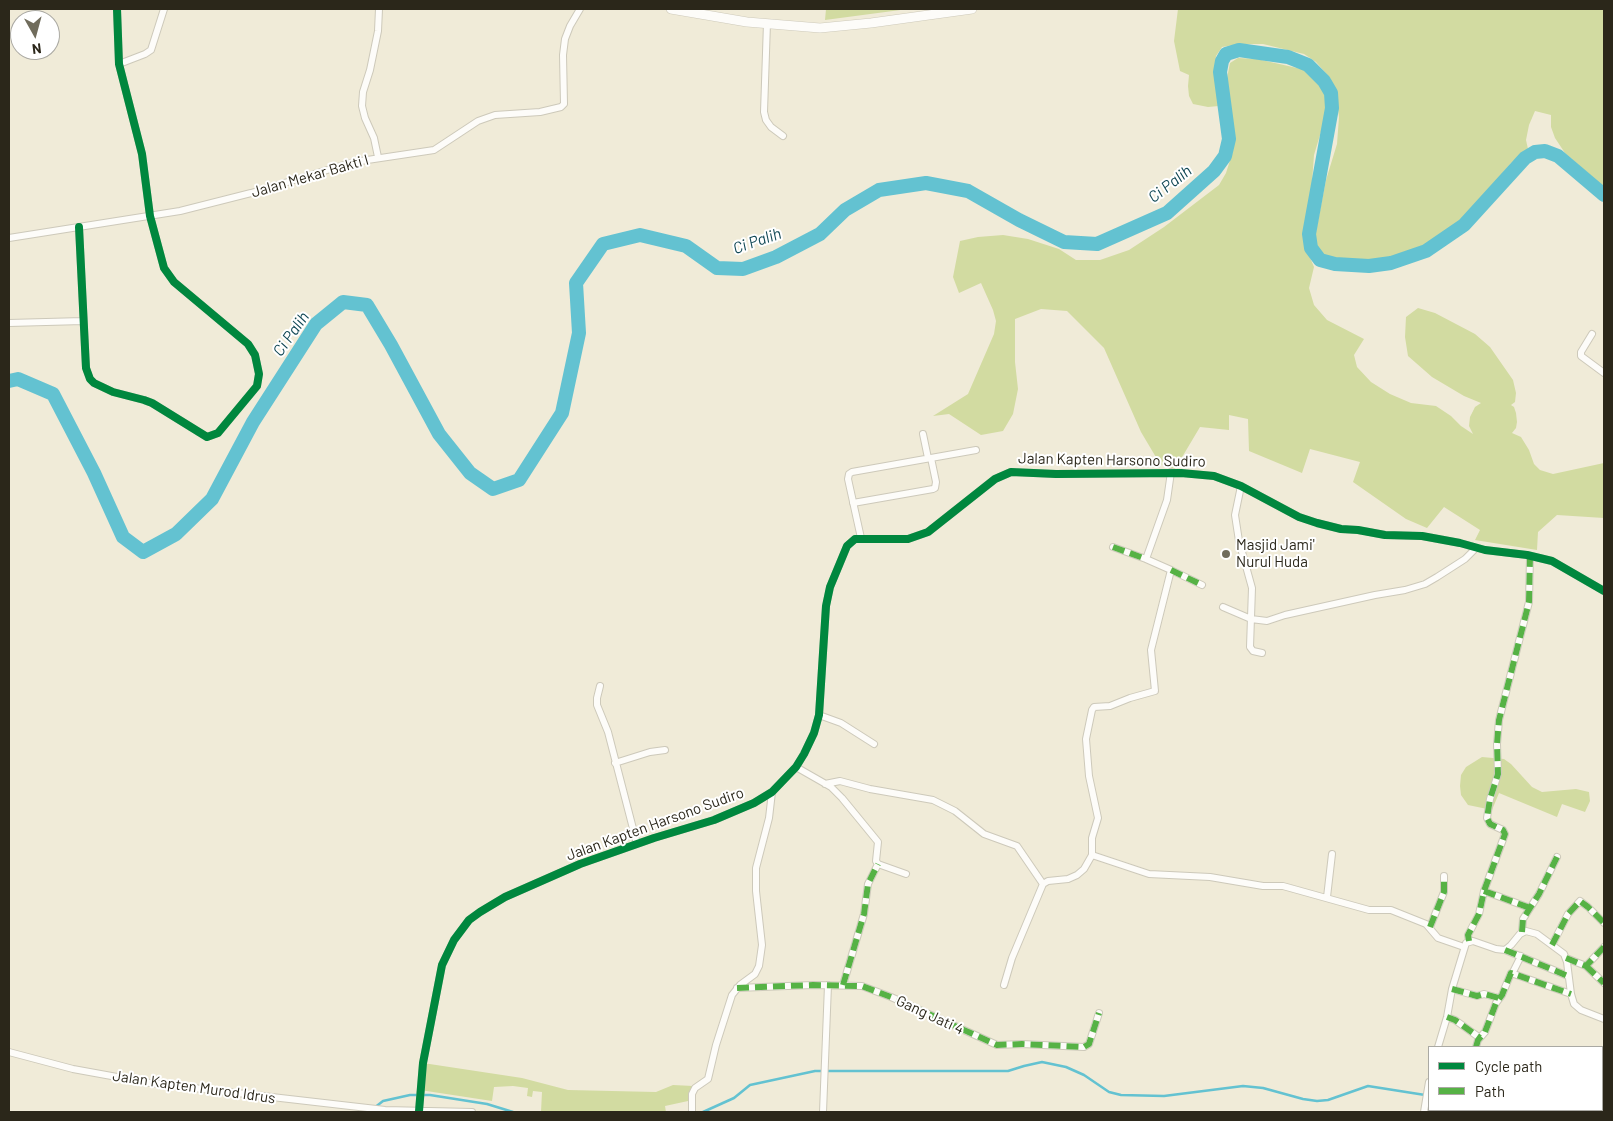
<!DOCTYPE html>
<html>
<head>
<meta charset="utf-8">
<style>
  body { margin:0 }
  #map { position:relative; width:1613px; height:1121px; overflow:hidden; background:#f0ebd8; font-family:Barlow,sans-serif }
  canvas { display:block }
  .frame { position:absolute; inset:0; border:10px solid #2b271a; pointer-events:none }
  .legend { position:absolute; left:1428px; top:1046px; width:175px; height:65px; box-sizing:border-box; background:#fff; border:1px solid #aaa9a3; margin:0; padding:6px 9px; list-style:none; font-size:15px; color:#2b271a }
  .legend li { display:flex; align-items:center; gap:10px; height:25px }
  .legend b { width:25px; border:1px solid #aaa9a3 }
  .north { position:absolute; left:10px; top:10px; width:50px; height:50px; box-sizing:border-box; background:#fff; border:1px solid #aaa9a3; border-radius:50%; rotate:173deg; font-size:14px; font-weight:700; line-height:20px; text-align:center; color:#2b271a }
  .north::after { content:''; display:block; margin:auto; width:18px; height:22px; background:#706c5c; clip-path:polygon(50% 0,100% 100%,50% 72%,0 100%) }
</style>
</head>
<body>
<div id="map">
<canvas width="1613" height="1121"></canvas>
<div class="frame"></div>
<ul class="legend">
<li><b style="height:6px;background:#00873e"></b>Cycle path</li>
<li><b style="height:6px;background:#56b245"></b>Path</li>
</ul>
<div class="north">N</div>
</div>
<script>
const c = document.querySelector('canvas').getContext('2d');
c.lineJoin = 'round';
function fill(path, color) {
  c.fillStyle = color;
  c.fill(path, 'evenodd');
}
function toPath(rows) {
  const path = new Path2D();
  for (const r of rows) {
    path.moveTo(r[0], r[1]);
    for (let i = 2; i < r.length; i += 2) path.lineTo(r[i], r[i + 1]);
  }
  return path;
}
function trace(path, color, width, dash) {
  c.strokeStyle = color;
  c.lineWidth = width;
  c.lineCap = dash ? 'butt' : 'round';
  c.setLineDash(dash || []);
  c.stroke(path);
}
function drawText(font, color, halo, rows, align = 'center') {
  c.font = font + ' Barlow,sans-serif';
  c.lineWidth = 4;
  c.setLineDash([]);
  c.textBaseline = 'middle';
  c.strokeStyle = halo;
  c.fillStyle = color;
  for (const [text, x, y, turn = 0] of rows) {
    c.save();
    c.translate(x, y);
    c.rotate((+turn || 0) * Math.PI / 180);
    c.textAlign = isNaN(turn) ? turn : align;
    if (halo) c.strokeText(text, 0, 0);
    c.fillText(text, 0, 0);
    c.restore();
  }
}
const forest = toPath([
  [826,9,908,9,825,20],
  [1178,9,1604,9,1604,187,1565,153,1555,138,1551,127,1551,115,1535,111,1529,125,1526,140,1528,149,1511,163,1462,221,1440,237,1421,248,1400,256,1380,261,1336,260,1323,254,1317,246,1315,236,1326,180,1337,144,1339,117,1336,93,1330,78,1316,62,1304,54,1263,44,1239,44,1222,47,1216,56,1215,66,1219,106,1208,107,1193,104,1189,96,1188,86,1189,75,1180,71,1174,41],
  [1238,58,1257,59,1306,70,1320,82,1324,91,1328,104,1326,115,1314,155,1311,196,1304,225,1304,243,1314,267,1309,288,1314,305,1327,320,1364,339,1354,355,1357,367,1371,382,1390,394,1411,403,1436,406,1451,416,1461,426,1473,434,1469,426,1470,417,1475,407,1481,403,1464,396,1432,377,1408,356,1405,337,1406,317,1418,308,1435,313,1475,334,1490,347,1513,380,1516,393,1515,402,1511,405,1514,407,1516,413,1517,422,1516,428,1512,433,1521,437,1529,450,1534,464,1540,470,1553,474,1604,463,1604,518,1557,515,1538,532,1537,550,1475,540,1480,530,1444,507,1427,528,1406,519,1353,482,1360,462,1310,449,1302,473,1249,451,1248,419,1229,415,1229,430,1200,427,1175,469,1160,464,1141,432,1104,348,1067,311,1041,309,1015,319,1015,362,1018,389,1013,414,1003,431,981,435,949,414,933,416,968,394,994,334,996,321,993,310,981,283,959,293,953,277,960,241,978,237,1003,235,1028,239,1059,249,1076,260,1100,260,1129,250,1164,227,1219,185,1226,173,1233,151,1234,136,1227,78,1230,63],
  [1482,757,1504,759,1511,764,1532,787,1542,792,1576,789,1589,792,1590,801,1585,812,1562,804,1557,817,1499,793,1492,810,1468,805,1461,795,1460,786,1461,775,1466,767],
  [423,1063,522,1078,568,1090,656,1092,673,1085,693,1086,690,1090,688,1101,665,1106,666,1112,541,1112,542,1092,533,1091,532,1097,527,1096,528,1088,513,1086,494,1087,492,1101,420,1090]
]);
const stream = toPath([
  [1602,1078,1604,1078],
  [369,1112,383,1101,410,1095,430,1095,487,1104,513,1112],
  [703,1112,734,1098,750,1085,815,1071,1008,1071,1024,1066,1042,1062,1066,1067,1084,1075,1109,1092,1121,1095,1164,1096,1243,1086,1263,1088,1303,1099,1317,1101,1328,1100,1368,1086,1425,1095]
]);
const river = toPath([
  [9,381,18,379,53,394,94,473,123,537,143,552,176,534,212,499,253,422,316,324,343,302,367,305,391,345,439,434,470,473,493,489,519,480,562,413,579,333,576,283,603,244,640,235,686,246,717,268,743,269,776,257,820,234,845,210,879,190,926,183,968,191,1019,220,1064,242,1097,244,1167,213,1214,171,1225,156,1229,139,1220,72,1222,61,1226,54,1239,50,1288,57,1308,65,1324,81,1331,93,1332,108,1309,234,1311,248,1320,260,1335,264,1369,266,1391,263,1426,251,1464,225,1525,158,1535,152,1545,151,1558,156,1604,195]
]);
const street = toPath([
  [767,23,764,112,766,120,771,127,783,136],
  [119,64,145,54,151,50,164,9],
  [378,157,374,138,365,118,362,106,363,92,370,70,378,31,379,9],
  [79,227,86,368,90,379,94,383,113,392,144,400,152,403,207,437,218,433,257,386,259,374,255,355,248,344,174,282,164,268,150,216,142,154,119,64,117,9],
  [9,238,180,211,251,193,354,162,434,150,478,121,495,115,540,112,561,107,564,104,563,55,565,39,570,26,580,9],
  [9,323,83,321],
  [1592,334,1581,352,1581,356,1604,373],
  [923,434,928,458],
  [1241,486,1235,515,1239,541,1252,588,1250,647,1253,651,1262,653],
  [853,503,933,489,935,488,936,482,931,458],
  [861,538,848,479,849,474,852,472,976,450],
  [1113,547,1146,559],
  [1171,570,1202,585],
  [1223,607,1251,619,1267,621,1285,615,1375,595,1405,590,1425,584,1437,577,1465,559,1476,548],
  [600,686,597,698,597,705,608,732,637,844],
  [819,715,841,723,874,744],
  [615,763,650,752,665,750],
  [796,767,831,787,842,798,878,842,876,861,878,864,906,874],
  [825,784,840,781,870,789,933,800,955,811,984,834,1017,846,1043,884],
  [1092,855,1149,874,1210,877,1263,886,1283,886,1369,910,1391,910,1426,924,1438,938,1464,947],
  [1484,891,1530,908],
  [1327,897,1332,854],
  [1430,927,1444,892,1444,876],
  [1522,932,1523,919,1539,894,1557,857],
  [1469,941,1468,935,1479,914,1484,891,1505,834,1503,830,1490,824,1487,818,1490,799,1498,774,1497,744,1499,720,1529,602,1530,556],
  [1552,945,1568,914,1580,901,1588,907,1604,923],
  [1505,950,1568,976],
  [1566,958,1586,966,1604,947],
  [1586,966,1604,983],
  [1513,972,1521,956],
  [843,985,864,914,868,884,878,864],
  [1004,985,1012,958,1043,884,1048,881,1068,879,1077,875,1084,869,1092,855,1092,838,1098,818,1089,776,1086,739,1092,710,1094,707,1110,706,1130,698,1155,691,1151,650,1171,570,1146,559,1167,500,1171,472],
  [737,988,813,985,862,986,891,997,997,1045,1022,1044,1084,1047,1089,1044,1099,1013],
  [1452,989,1477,996,1484,994,1499,998],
  [1447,1017,1455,1020,1480,1038],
  [1438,1047,1447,1017,1452,989,1466,943,1473,941,1496,949,1505,950,1511,945,1520,934,1526,931,1537,934,1564,954,1567,962,1571,994,1574,1004,1581,1010,1604,1019],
  [1476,1047,1478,1040,1485,1032,1496,1003,1502,995,1511,973,1571,994],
  [9,1052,73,1069,150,1083,385,1110,472,1112],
  [419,1111,423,1063,442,965,454,940,469,920,480,912,505,897,580,864,654,838,714,820,754,803,772,792,796,767,804,754,814,733,819,715,826,606,830,587,847,546,855,539,908,539,928,532,995,479,1011,472,1056,474,1181,473,1214,476,1241,486,1299,517,1317,523,1341,529,1358,530,1385,535,1422,536,1460,543,1485,550,1527,555,1552,561,1604,591],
  [692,1112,692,1094,695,1088,708,1079,716,1045,732,995,740,985,755,974,759,966,762,945,756,891,756,868,769,818,772,792],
  [823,1112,828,985],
  [1424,1112,1429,1082]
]);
const secondary = toPath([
  [671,9,747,22,820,28,871,23,972,9]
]);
const quiet = toPath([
  [1113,547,1146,559],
  [1171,570,1202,585],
  [1484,891,1530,908],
  [1430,927,1444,892,1444,876],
  [1522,932,1523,919,1539,894,1557,857],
  [1469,941,1468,935,1479,914,1484,891,1505,834,1503,830,1490,824,1487,818,1490,799,1498,774,1497,744,1499,720,1529,602,1530,556],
  [1552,945,1568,914,1580,901,1588,907,1604,923],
  [1505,950,1568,976],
  [1566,958,1586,966,1604,947],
  [1586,966,1604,983],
  [843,985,864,914,868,884,878,864],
  [737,988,813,985,862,986,891,997,997,1045,1022,1044,1084,1047,1089,1044,1099,1013],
  [1452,989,1477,996,1484,994,1499,998],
  [1447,1017,1455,1020,1480,1038],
  [1476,1047,1478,1040,1485,1032,1496,1003,1502,995,1511,973,1571,994]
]);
const cycleway = toPath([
  [79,227,86,368,90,379,94,383,113,392,144,400,152,403,207,437,218,433,257,386,259,374,255,355,248,344,174,282,164,268,150,216,142,154,119,64,117,9],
  [419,1111,423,1063,442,965,454,940,469,920,480,912,505,897,580,864,654,838,714,820,754,803,772,792,796,767,804,754,814,733,819,715,826,606,830,587,847,546,855,539,908,539,928,532,995,479,1011,472,1056,474,1181,473,1214,476,1241,486,1299,517,1317,523,1341,529,1358,530,1385,535,1422,536,1460,543,1485,550,1527,555,1552,561,1604,591]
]);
const markers = [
  [1226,554,5,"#706c5c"]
];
const streetNames = [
  ["Jalan Mekar Bakti I",310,176,-16],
  ["Jalan Kapten Harsono Sudiro",1112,460,1],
  ["Jalan Kapten Harsono Sudiro",655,824,-20],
  ["Gang Jati 4",930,1015,25],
  ["Jalan Kapten Murod Idrus",194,1087,8]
];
const poiNames = [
  ["Masjid Jami'",1236,545],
  ["Nurul Huda",1236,562]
];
const waterNames = [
  ["Ci Palih",1170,184,-38],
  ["Ci Palih",757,241,-19],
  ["Ci Palih",291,334,-55]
];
fill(forest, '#d2dba1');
trace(stream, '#63c2d1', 2.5);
trace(river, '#63c2d1', 14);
trace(street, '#cdc9ba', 8);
trace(secondary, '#cdc9ba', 10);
trace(street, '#fdfcf9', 6);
trace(secondary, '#fdfcf9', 9);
trace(quiet, '#56b245', 6, [12, 6]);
trace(cycleway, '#00873e', 8);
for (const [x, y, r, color] of markers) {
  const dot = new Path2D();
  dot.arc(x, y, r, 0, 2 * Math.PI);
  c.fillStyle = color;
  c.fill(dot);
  trace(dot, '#fff', 2);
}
drawText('15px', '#2b271a', '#fff', streetNames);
drawText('15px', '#2b271a', '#fff', poiNames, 'left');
drawText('italic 16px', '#114855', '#fff', waterNames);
</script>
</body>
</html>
